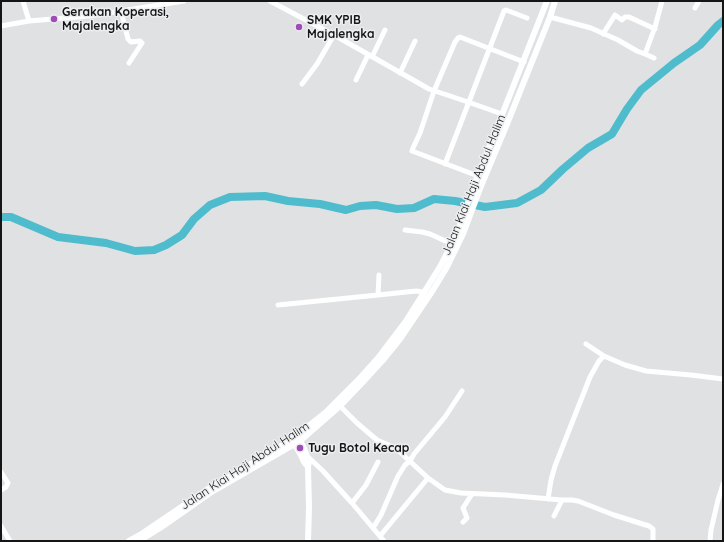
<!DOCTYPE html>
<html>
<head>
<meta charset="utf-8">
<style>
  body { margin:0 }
  #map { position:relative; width:724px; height:542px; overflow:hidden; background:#dfe1e3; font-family:Quicksand,sans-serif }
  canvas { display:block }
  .frame { position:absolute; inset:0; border:2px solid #151516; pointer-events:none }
</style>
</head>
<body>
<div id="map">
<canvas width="724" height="542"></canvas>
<div class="frame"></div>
</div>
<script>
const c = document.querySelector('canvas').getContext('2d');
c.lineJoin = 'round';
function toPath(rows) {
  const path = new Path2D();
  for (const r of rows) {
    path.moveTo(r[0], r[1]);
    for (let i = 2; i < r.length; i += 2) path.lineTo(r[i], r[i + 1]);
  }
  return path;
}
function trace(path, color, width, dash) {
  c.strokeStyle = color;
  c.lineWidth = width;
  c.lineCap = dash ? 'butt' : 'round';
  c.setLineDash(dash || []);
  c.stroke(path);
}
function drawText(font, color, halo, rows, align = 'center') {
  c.font = font + ' Quicksand,sans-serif';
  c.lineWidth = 3;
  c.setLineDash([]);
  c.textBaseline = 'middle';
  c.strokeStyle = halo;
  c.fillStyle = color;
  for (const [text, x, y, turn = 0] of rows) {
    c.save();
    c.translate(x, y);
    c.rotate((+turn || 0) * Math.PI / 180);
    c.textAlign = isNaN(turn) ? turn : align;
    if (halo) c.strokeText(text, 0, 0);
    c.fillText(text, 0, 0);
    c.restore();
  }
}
const river = toPath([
  [1,217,11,217,58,237,106,243,135,251,154,250,166,245,182,235,194,219,210,205,230,197,265,196,288,201,320,204,346,210,360,206,376,205,397,209,414,208,434,199,455,201,485,207,517,203,541,190,563,169,588,148,612,134,627,109,641,90,674,63,700,45,718,25,723,21]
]);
const minor = toPath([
  [23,1,29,21,89,16,184,1],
  [270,1,334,35,429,89,468,102,502,114],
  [695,8,699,1],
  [121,11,128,39,131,42,140,41,142,43,129,63],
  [550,17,591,28,618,40,637,51,645,54],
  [1,26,29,21],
  [603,34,615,15,622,20,625,17,629,17,655,29],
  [372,57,385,30],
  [654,58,645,54,655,27,662,1],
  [400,73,415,41],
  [356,80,368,55],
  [302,84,317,64,334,35],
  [445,164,504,11,506,10,527,18],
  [478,176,412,151,413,148,420,133,434,91,455,42,458,38,460,37,524,62],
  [405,230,422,232,430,234,452,244],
  [379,275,378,295,416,291,424,292],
  [278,305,378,295],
  [604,356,625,365,646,371,691,375,723,379],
  [338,404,357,423,377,440,393,447,400,452,428,478,445,490,461,493,505,495,562,500,572,500,578,501,614,515,649,526,653,529,653,541],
  [307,456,323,471,352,503,384,541],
  [1,472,8,483,6,487,1,490],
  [548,499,551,480,555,466,590,377,599,361,604,356,586,344],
  [352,503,366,485,378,462],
  [554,516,562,500],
  [463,522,467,518,463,508,472,494],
  [1,526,10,541],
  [373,528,381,515,398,476,405,465,410,461,414,454,445,417,462,391],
  [380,536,428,478],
  [710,541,711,530,718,500,723,484]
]);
const major = toPath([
  [297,437,303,446,309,461,308,467,309,507,308,541],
  [293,442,301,455,304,462,308,467],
  [129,541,140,535,208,489,291,440,326,412,360,378,378,358,406,321,428,286,441,265,456,236,475,183,547,1],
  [139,541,163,526,210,493,300,441,340,406,362,383,383,360,400,339,433,290,447,267,463,234,481,186,507,124,550,17,555,1]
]);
const markers = [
  [54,19,4,"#a14bb8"],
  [299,27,4,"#a14bb8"],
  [300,448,4,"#a14bb8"]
];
const poiNames = [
  ["Gerakan Koperasi,",62,12],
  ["Majalengka",62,26],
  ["SMK YPIB",307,20],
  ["Majalengka",307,34],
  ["Tugu Botol Kecap",308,448]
];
const streetNames = [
  ["Jalan Kiai Haji Abdul Halim",474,185,-68],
  ["Jalan Kiai Haji Abdul Halim",245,466,-33]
];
trace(river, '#4ebccc', 8);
trace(minor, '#fff', 5);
trace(major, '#fff', 6);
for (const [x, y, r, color] of markers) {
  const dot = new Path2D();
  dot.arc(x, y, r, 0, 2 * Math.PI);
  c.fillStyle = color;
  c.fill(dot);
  trace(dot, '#eceef0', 1.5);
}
drawText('bold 12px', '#151516', '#eceef0', poiNames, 'left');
drawText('12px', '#151516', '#eceef0', streetNames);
</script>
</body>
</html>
